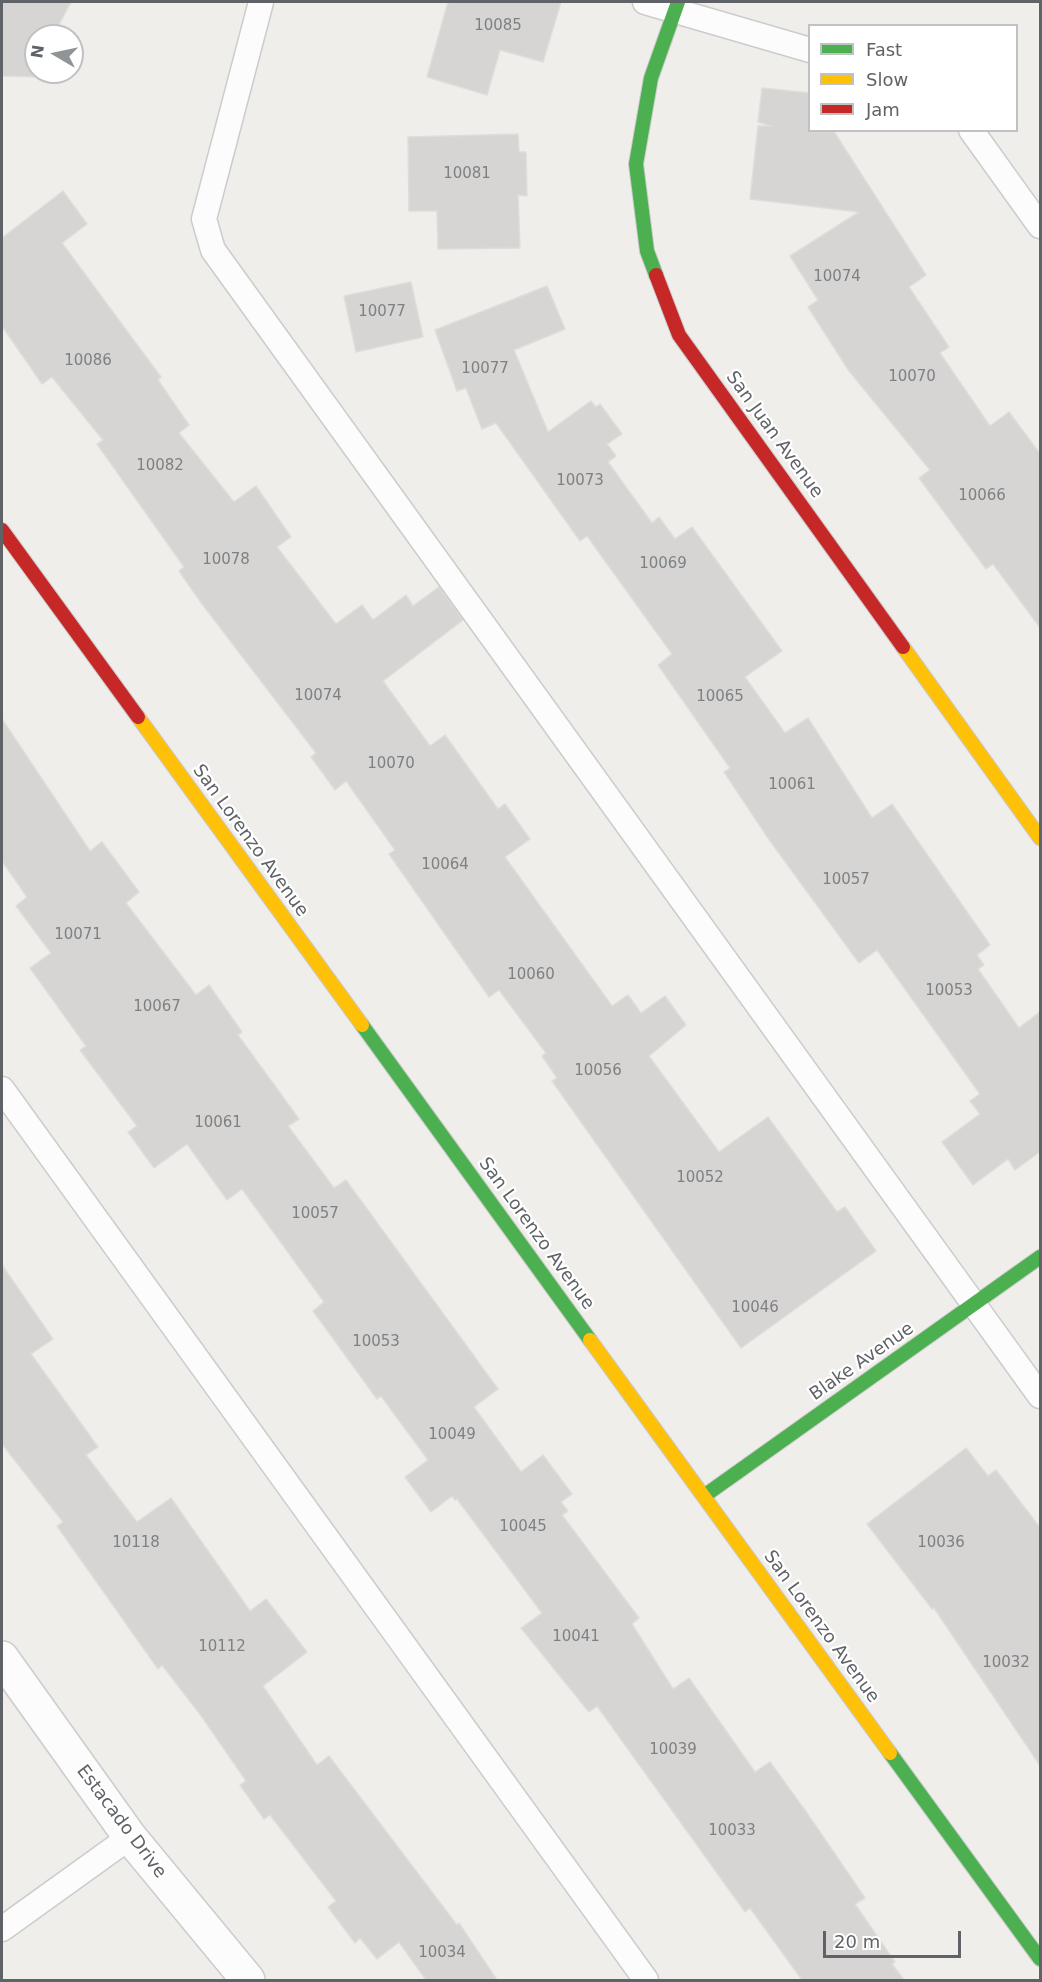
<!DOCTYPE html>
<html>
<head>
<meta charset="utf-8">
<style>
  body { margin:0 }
  #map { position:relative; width:1042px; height:1982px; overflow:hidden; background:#efeeea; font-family:"DejaVu Sans",sans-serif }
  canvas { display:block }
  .frame { position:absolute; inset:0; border:3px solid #5f6368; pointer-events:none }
  .legend { position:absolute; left:808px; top:24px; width:210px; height:108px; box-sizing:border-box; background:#fff; border:2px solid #bfc1c3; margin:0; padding:8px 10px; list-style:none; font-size:18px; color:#5f6368 }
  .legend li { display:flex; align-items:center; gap:12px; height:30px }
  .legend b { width:30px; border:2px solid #bfc1c3 }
  .north { position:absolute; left:24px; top:24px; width:60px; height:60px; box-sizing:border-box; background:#fff; border:2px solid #bfc1c3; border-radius:50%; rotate:279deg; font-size:16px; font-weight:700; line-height:24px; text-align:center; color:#5f6368 }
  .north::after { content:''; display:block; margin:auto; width:21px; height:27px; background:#919496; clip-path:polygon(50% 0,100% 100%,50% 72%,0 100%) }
  .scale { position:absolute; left:823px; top:1931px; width:138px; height:27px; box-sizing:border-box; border:3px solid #5f6368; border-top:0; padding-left:8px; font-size:18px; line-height:21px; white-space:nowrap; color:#5f6368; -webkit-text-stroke:4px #fff; paint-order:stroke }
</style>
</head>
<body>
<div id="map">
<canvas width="1042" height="1982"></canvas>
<div class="frame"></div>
<ul class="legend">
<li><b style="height:8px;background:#4caf50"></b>Fast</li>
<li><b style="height:8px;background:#ffc107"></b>Slow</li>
<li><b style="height:8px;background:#c62828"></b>Jam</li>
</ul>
<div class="north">N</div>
<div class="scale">20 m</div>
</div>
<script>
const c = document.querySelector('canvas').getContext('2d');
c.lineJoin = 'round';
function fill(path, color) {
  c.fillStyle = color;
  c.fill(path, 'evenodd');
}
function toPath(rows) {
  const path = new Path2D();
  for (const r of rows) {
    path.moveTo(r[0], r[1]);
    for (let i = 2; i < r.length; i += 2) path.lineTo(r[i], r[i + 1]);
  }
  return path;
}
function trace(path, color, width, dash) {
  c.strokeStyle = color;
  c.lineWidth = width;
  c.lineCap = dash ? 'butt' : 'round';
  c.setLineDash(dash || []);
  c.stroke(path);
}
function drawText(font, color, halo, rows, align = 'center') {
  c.font = font + ' "DejaVu Sans",sans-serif';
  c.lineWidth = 4.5;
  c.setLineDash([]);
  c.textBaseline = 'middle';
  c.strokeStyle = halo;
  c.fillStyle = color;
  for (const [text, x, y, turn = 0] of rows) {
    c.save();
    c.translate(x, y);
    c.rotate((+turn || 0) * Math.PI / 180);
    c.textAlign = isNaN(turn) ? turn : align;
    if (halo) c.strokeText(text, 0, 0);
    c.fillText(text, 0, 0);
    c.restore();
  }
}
const building = toPath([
  [2,2,71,2,53,36,36,36,36,72,43,72,43,77,2,76,2,2],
  [448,2,561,2,543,62,500,50,487,95,427,77,448,2],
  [762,88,810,93,810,130,833,130,926,275,909,287,949,347,940,353,990,426,1009,412,1041,455,1041,629,993,564,986,569,919,478,930,470,849,371,808,307,818,300,790,256,859,212,750,199,758,126,771,126,758,122,762,88],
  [518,134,519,152,526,152,527,196,518,195,520,248,438,249,437,211,409,211,408,137,518,134],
  [63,191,87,224,62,243,161,377,158,380,189,425,179,433,234,502,256,486,291,537,277,547,336,624,362,605,373,620,406,595,413,606,439,587,463,620,383,681,430,746,445,735,498,809,505,804,530,839,505,857,612,1006,628,995,641,1013,665,996,686,1025,649,1056,719,1152,768,1117,837,1212,845,1207,876,1251,741,1348,552,1081,557,1078,542,1056,546,1053,499,990,489,997,389,854,395,850,346,781,335,790,311,757,316,753,202,604,179,571,184,567,97,444,103,440,52,377,42,384,2,326,2,238,63,191],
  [411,282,423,337,356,352,344,296,411,282],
  [547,286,565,329,514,350,548,432,591,401,596,407,600,404,622,434,607,444,616,456,608,462,652,523,659,517,675,539,692,527,782,651,745,677,785,733,808,718,872,818,892,804,990,945,977,955,984,965,978,969,1019,1028,1041,1011,1041,1151,1015,1170,1008,1159,973,1185,942,1142,980,1114,970,1101,980,1094,877,950,859,963,770,841,724,772,730,768,658,665,672,654,587,536,580,541,496,423,482,429,466,388,457,391,435,330,547,286],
  [2,719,90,851,102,842,139,892,126,903,196,995,209,985,242,1032,238,1035,299,1119,288,1126,334,1188,346,1180,498,1389,474,1407,521,1472,543,1455,572,1494,561,1502,568,1511,562,1515,639,1618,632,1624,673,1689,689,1678,755,1772,770,1762,807,1813,865,1898,855,1904,895,1962,892,1964,904,1980,802,1980,750,1908,745,1912,597,1706,589,1712,521,1628,542,1613,457,1499,455,1500,452,1496,431,1512,405,1477,428,1460,381,1396,377,1399,313,1311,324,1302,242,1189,227,1200,187,1144,154,1168,128,1132,137,1126,80,1050,86,1046,30,968,51,953,16,906,27,897,2,861,2,719],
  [2,1265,53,1339,31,1354,98,1447,86,1455,137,1522,171,1498,250,1611,266,1599,307,1652,263,1686,317,1765,329,1756,457,1925,459,1923,497,1980,426,1980,399,1942,377,1959,360,1938,355,1943,328,1907,336,1901,270,1815,264,1819,240,1785,246,1781,202,1717,162,1665,158,1669,57,1526,63,1522,2,1444,2,1265],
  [966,1448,988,1476,996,1470,1041,1529,1041,1767,934,1608,932,1609,867,1524,966,1448]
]);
const lane = toPath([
  [261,2,204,219,213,250,1040,1396],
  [645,2,810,50],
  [971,130,1040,226],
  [2,1089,646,1980],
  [2,1929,130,1837]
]);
const street = toPath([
  [2,1658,130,1837,248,1980]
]);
const fast = toPath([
  [656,275,647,251,636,164,651,78,678,2],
  [362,1025,590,1340],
  [704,1496,1040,1257],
  [890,1753,1040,1959]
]);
const slow = toPath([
  [903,647,1040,838],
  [138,717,362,1025],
  [590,1340,890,1753]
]);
const jam = toPath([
  [656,275,679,335,903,647],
  [2,530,138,717]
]);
const numberNames = [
  ["10085",498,26],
  ["10081",467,174],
  ["10074",837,277],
  ["10077",382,312],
  ["10086",88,361],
  ["10077",485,369],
  ["10070",912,377],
  ["10082",160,466],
  ["10073",580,481],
  ["10066",982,496],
  ["10078",226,560],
  ["10069",663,564],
  ["10074",318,696],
  ["10065",720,697],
  ["10070",391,764],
  ["10061",792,785],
  ["10064",445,865],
  ["10057",846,880],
  ["10071",78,935],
  ["10060",531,975],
  ["10053",949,991],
  ["10067",157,1007],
  ["10056",598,1071],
  ["10061",218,1123],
  ["10052",700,1178],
  ["10057",315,1214],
  ["10046",755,1308],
  ["10053",376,1342],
  ["10049",452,1435],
  ["10045",523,1527],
  ["10118",136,1543],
  ["10036",941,1543],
  ["10041",576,1637],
  ["10112",222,1647],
  ["10032",1006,1663],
  ["10039",673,1750],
  ["10033",732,1831],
  ["10034",442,1953]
];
const streetNames = [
  ["San Juan Avenue",774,435,54],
  ["San Lorenzo Avenue",250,841,54],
  ["San Lorenzo Avenue",536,1234,54],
  ["Blake Avenue",862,1362,-35],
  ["San Lorenzo Avenue",821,1627,54],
  ["Estacado Drive",121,1822,53]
];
fill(building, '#d6d5d3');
trace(building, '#deddd9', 1.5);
trace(lane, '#cbcccc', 27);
trace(street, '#cbcccc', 36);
trace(fast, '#cacacb', 16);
trace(slow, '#cacacb', 16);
trace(jam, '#cacacb', 16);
trace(lane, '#fdfcfc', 24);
trace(street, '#fdfcfc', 33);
trace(fast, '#4caf50', 14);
trace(slow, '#ffc107', 14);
trace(jam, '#c62828', 14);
drawText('15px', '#7e8184', null, numberNames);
drawText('18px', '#5f6368', '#fff', streetNames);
</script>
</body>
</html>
